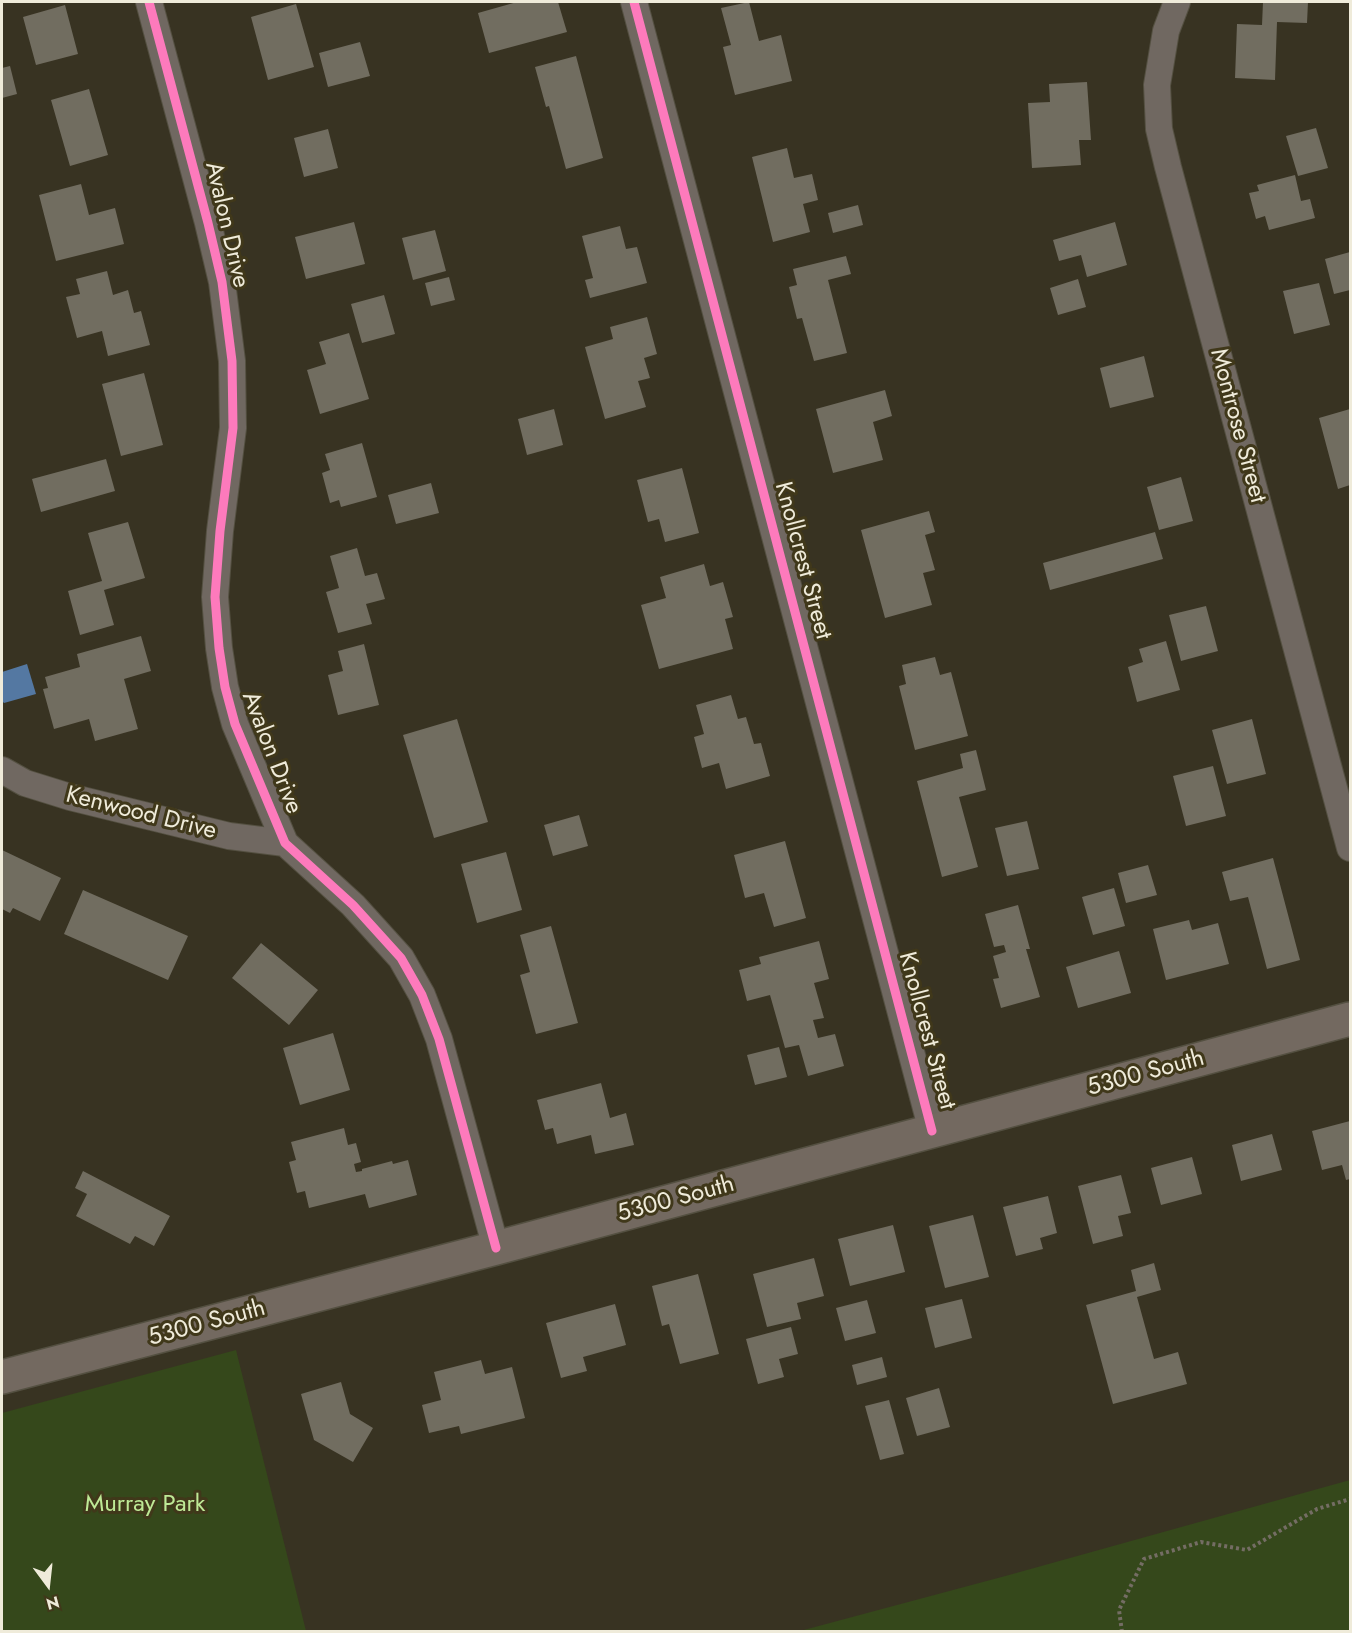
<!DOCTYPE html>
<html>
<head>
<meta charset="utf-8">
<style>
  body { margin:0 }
  #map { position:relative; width:1352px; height:1633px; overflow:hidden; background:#383322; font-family:Jost,sans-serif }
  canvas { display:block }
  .frame { position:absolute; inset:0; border:3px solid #efebda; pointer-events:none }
  .north { position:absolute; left:18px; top:1555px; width:60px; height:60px; -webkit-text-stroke:4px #40381a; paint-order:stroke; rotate:165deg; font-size:16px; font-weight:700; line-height:24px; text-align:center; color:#efebda }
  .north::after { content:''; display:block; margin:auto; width:21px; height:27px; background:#efebda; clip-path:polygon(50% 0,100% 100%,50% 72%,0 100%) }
</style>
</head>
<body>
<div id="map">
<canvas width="1352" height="1633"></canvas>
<div class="frame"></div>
<div class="north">N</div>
</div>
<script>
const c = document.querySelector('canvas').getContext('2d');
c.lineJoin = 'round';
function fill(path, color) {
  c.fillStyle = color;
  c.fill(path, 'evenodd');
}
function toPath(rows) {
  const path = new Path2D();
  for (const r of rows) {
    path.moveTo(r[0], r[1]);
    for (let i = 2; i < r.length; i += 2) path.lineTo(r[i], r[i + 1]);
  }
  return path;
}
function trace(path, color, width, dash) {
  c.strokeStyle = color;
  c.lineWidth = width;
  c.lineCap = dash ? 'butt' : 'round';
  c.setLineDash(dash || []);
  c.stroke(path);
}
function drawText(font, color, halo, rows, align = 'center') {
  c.font = font + ' Jost,sans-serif';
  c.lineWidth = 6;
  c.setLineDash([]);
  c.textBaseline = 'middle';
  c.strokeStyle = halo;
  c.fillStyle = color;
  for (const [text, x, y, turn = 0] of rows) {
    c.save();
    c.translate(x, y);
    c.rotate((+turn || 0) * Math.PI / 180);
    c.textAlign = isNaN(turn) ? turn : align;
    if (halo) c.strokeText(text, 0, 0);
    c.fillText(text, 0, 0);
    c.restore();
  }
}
const green = toPath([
  [236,1350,306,1631,2,1631,2,1413],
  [1350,1480,1350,1631,800,1631,1009,1575]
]);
const water = toPath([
  [27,664,36,694,4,703,2,701,2,672]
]);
const building = toPath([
  [517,2,558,2,567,32,489,53,478,13],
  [749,2,759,41,781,35,792,81,735,95,723,47,731,45,721,8],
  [1263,2,1308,2,1307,23,1277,22,1275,80,1235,78,1237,24,1262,25],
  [296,4,314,67,268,80,251,17],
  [65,5,78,54,36,65,23,17],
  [360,42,370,76,328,87,319,53],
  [576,56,603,158,566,169,549,106,546,107,535,67],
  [10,66,17,94,2,98,2,68],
  [1087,82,1091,140,1079,140,1081,165,1032,168,1028,103,1050,102,1049,84],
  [89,89,108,155,70,166,51,100],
  [1316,128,1328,168,1298,176,1286,136],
  [328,129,338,168,304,177,294,138],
  [787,148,794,178,812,174,818,200,803,204,810,232,773,242,752,157],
  [1295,175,1301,201,1310,199,1315,218,1269,230,1265,216,1256,219,1249,193,1259,191,1257,185],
  [81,184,89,215,115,208,124,244,56,261,39,195],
  [858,205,863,225,833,233,828,213],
  [354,222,365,264,306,279,295,237],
  [1115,222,1127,265,1087,277,1081,255,1059,261,1053,240],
  [620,226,626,249,637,247,647,283,590,298,585,280,593,278,582,236],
  [435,230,446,271,413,280,402,238],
  [1350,252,1350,290,1334,294,1325,259],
  [846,256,851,274,828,280,847,353,814,361,802,318,797,319,789,287,797,285,793,269],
  [107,271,113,295,128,290,134,313,141,311,150,345,108,356,102,331,77,338,66,297,80,294,76,279],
  [449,277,455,300,431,306,425,283],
  [1078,279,1086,307,1058,315,1050,288],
  [1319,283,1330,325,1294,334,1283,291],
  [384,295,395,334,362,343,351,304],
  [647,317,657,354,644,358,650,378,638,381,646,407,605,419,585,347,613,339,610,327],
  [349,333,369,399,320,414,307,370,326,364,319,342],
  [1144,356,1154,397,1110,408,1100,368],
  [144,373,163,445,121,456,102,384],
  [885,390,892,416,873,422,883,460,833,473,816,409],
  [554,409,563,445,527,455,518,419],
  [1350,409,1350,485,1338,489,1319,418],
  [362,443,377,497,341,507,339,500,330,503,322,473,330,470,325,454],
  [106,459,115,491,41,512,32,479],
  [682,468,699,533,665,542,659,519,648,522,637,480],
  [1181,477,1193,521,1159,530,1147,487],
  [431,483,439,513,396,524,388,495],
  [929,511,935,532,925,535,935,570,923,573,932,605,885,618,861,530],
  [128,522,145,578,104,590,114,625,80,635,68,591,102,581,88,533],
  [1155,532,1163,559,1050,590,1043,563],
  [357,548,365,576,377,573,385,599,366,604,372,624,338,633,326,592,339,588,330,556],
  [704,564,710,586,723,582,733,617,725,619,733,649,659,669,641,605,666,598,660,577],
  [1206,606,1218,651,1181,661,1169,615],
  [141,636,151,671,124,679,138,729,95,741,89,719,54,729,43,689,48,688,45,677,80,667,77,654],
  [1166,641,1180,690,1137,702,1128,667,1143,662,1139,649],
  [364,644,379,705,338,715,328,675,343,671,338,651],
  [935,657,940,675,951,672,968,736,915,750,899,686,906,684,902,665],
  [731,695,738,719,746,717,754,744,761,743,770,776,726,789,719,763,702,768,694,737,704,734,696,705],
  [457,719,488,822,434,838,403,735],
  [1252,719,1266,774,1227,784,1212,730],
  [976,750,986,790,959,797,978,867,942,877,917,781,963,768,960,754],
  [1213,766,1226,816,1186,826,1173,776],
  [579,815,588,846,553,856,544,825],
  [1027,821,1039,869,1007,876,995,828],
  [785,841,806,918,774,927,764,893,745,898,734,855],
  [2,850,61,878,40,921,13,908,10,913,2,909],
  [506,852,522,910,477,923,461,864],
  [1273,858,1300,960,1267,969,1248,897,1230,901,1222,872],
  [1148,865,1157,895,1126,903,1118,873],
  [1114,888,1125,926,1093,935,1082,897],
  [83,890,188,936,168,980,64,934],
  [1018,905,1030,949,1026,949,1040,997,1001,1008,993,979,999,978,993,956,1006,952,1004,945,994,947,985,914],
  [1189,920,1192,930,1218,923,1229,964,1166,980,1153,929],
  [551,926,578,1023,536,1034,520,975,530,972,520,935],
  [819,941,829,979,814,983,824,1018,813,1020,818,1038,835,1034,844,1066,808,1076,799,1045,785,1048,770,995,747,1001,739,970,761,964,759,957],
  [261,943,318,990,289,1025,232,978],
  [1119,951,1131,993,1078,1008,1066,967],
  [333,1033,350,1090,300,1105,283,1048],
  [779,1047,787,1077,755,1085,747,1055],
  [601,1083,610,1118,626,1113,634,1145,595,1154,591,1135,557,1144,553,1128,545,1130,537,1100],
  [1350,1121,1350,1179,1346,1180,1342,1165,1322,1170,1312,1131],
  [344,1128,348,1145,356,1143,361,1162,354,1164,356,1172,362,1171,362,1169,392,1161,393,1164,408,1160,417,1195,369,1208,365,1194,309,1208,305,1191,297,1193,289,1162,296,1160,291,1142],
  [1272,1134,1282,1170,1241,1181,1232,1145],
  [1192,1157,1202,1194,1161,1205,1151,1168],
  [83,1171,170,1216,154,1246,135,1236,130,1244,76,1216,87,1194,75,1188],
  [1121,1175,1131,1213,1118,1216,1123,1236,1093,1244,1078,1186],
  [1048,1196,1057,1233,1040,1238,1043,1249,1016,1256,1003,1207],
  [973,1215,989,1277,945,1288,929,1226],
  [893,1225,905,1272,850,1286,838,1239],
  [814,1258,824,1296,797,1303,801,1319,767,1327,753,1274],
  [1154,1263,1161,1290,1137,1297,1154,1359,1178,1352,1187,1384,1113,1404,1086,1305,1136,1291,1131,1270],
  [698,1274,719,1354,680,1364,669,1324,662,1326,652,1286],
  [962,1299,972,1338,935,1348,925,1308],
  [867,1300,876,1333,845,1341,836,1308],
  [615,1304,626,1345,583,1357,587,1371,561,1378,546,1323],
  [791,1327,798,1354,779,1359,784,1377,758,1384,746,1339],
  [882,1357,887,1377,857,1385,852,1365],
  [481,1360,485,1374,512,1367,525,1418,461,1434,459,1426,429,1433,422,1405,441,1400,434,1372],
  [341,1382,350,1414,373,1428,353,1462,314,1440,301,1394],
  [939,1388,950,1427,917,1436,906,1398],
  [889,1400,904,1454,880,1460,865,1406]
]);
const path = toPath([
  [1122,1632,1119,1610,1144,1559,1201,1542,1247,1550,1317,1509,1350,1499]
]);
const minor = toPath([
  [149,2,208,223,222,282,232,361,233,428,220,531,215,597,219,648,225,687,235,724,285,843,353,905,401,958,422,995,439,1039,496,1248],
  [634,2,932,1131],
  [1177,2,1166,31,1157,85,1159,129,1168,167,1350,848],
  [2,770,25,783,70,797,229,836,285,843]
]);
const secondary = toPath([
  [2,1377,496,1248,1350,1019]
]);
const cycleway = toPath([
  [149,2,208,223,222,282,232,361,233,428,220,531,215,597,219,648,225,687,235,724,285,843,353,905,401,958,422,995,439,1039,496,1248],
  [634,2,932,1131]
]);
const streetNames = [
  ["Avalon Drive",226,225,77],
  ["Montrose Street",1237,426,75],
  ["Knollcrest Street",802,561,75],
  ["Avalon Drive",271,753,69],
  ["Kenwood Drive",141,814,14],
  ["Knollcrest Street",926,1031,75],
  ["5300 South",1146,1074,-15],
  ["5300 South",676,1200,-15],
  ["5300 South",207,1324,-15]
];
const parkNames = [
  ["Murray Park",145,1505]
];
fill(green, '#35481b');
fill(water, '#5478a2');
fill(building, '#716d60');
trace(minor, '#545041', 28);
trace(secondary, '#545041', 36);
trace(path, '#746d64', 4, [3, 3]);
trace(minor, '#706861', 26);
trace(secondary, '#736960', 33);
trace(cycleway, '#fd7abc', 9);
drawText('24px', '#efebda', '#40381a', streetNames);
drawText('24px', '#bee996', '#40381a', parkNames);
</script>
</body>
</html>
